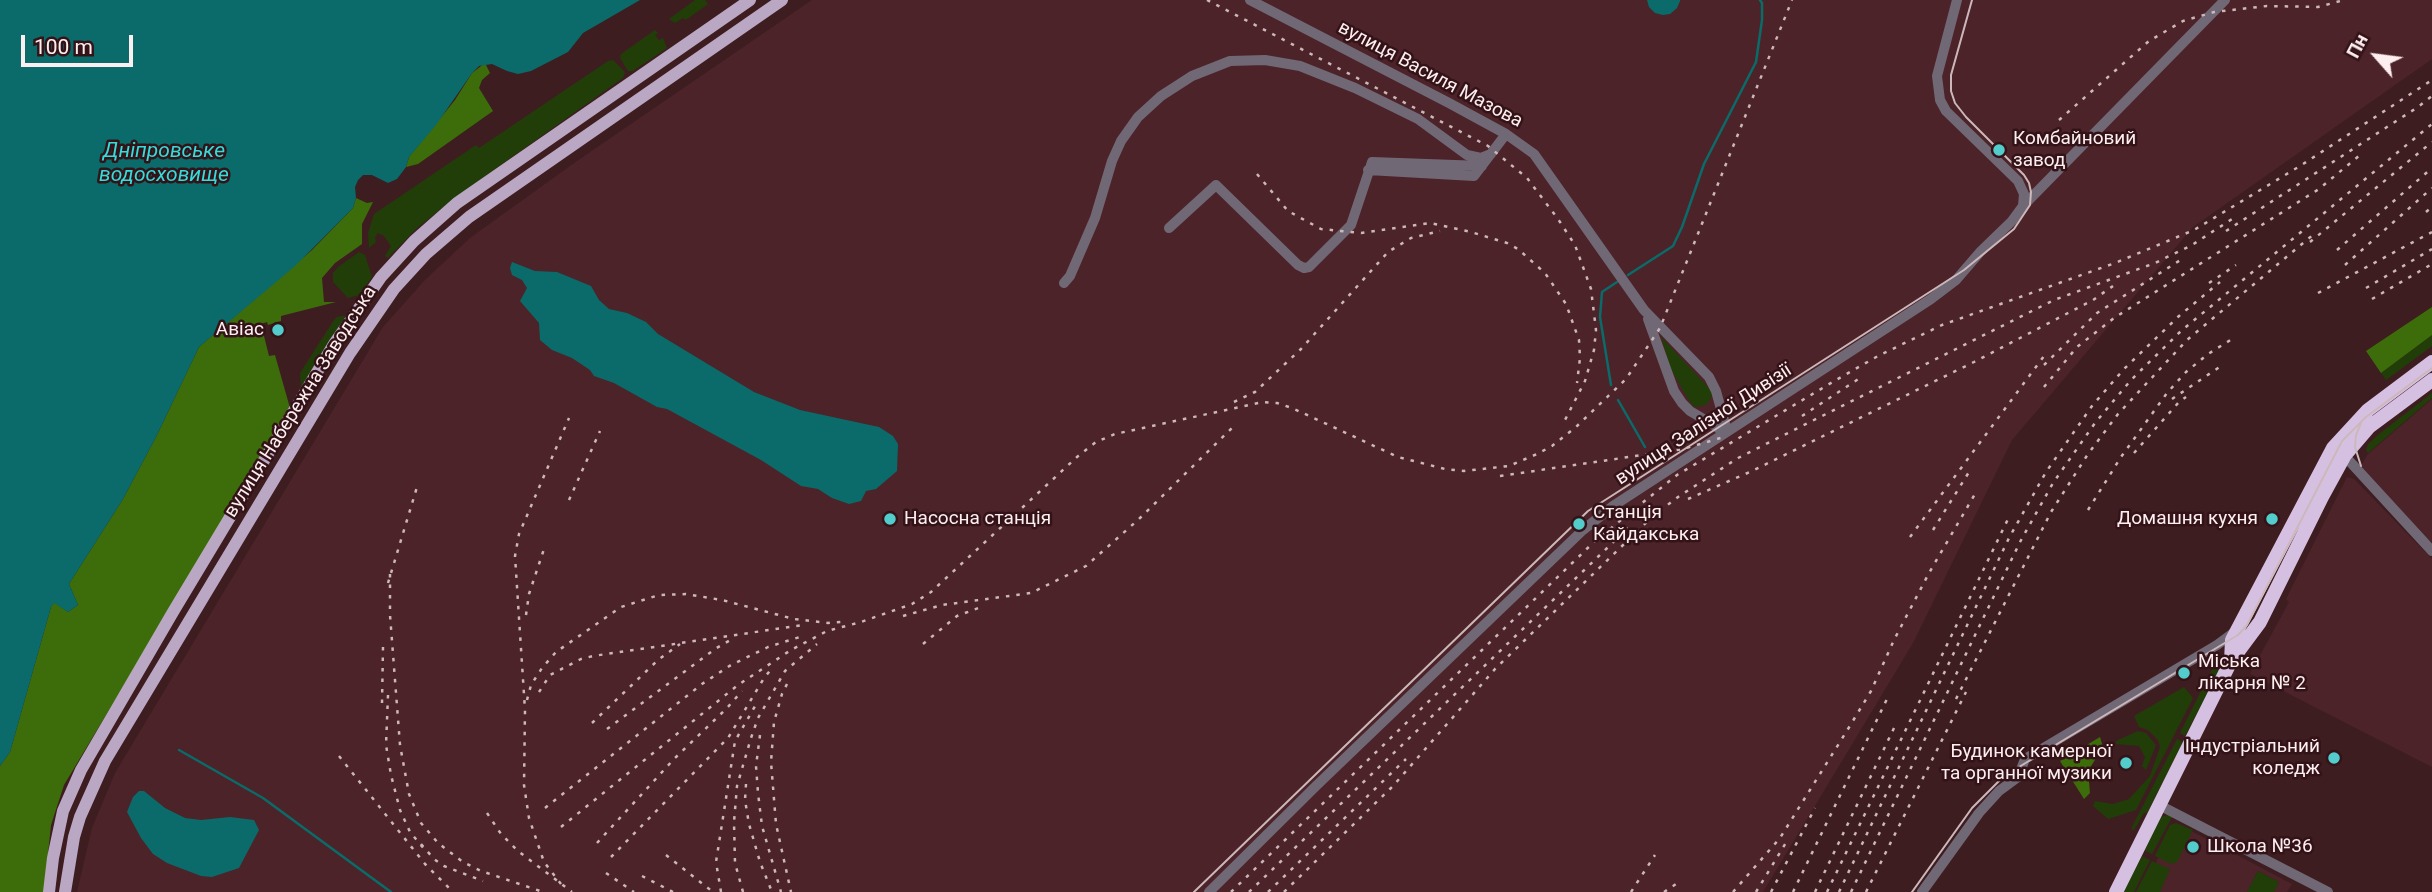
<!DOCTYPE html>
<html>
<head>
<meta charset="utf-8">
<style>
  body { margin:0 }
  #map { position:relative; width:2432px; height:892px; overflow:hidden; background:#3e1d21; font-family:Roboto,sans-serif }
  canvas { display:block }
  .north { position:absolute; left:2341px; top:21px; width:70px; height:70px; -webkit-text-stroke:5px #341318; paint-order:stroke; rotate:298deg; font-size:19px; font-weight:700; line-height:28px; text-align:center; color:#fdeeef }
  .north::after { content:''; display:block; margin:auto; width:24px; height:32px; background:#fdeeef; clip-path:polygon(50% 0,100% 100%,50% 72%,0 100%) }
  .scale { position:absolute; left:21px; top:35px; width:112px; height:32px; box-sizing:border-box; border:4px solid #fdeeef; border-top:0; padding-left:9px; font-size:21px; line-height:24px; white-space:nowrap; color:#fdeeef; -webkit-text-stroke:5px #341318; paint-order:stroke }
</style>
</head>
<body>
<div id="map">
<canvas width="2432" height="892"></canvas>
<div class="north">Пн</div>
<div class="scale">100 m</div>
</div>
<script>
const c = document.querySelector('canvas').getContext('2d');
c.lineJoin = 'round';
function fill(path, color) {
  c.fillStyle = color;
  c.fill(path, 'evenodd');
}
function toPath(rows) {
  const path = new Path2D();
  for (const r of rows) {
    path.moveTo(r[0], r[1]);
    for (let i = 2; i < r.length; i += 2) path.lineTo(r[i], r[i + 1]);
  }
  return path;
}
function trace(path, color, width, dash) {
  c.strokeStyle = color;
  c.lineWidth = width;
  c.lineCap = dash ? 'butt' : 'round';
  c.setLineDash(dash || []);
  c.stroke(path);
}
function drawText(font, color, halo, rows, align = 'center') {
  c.font = font + ' Roboto,sans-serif';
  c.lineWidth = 5;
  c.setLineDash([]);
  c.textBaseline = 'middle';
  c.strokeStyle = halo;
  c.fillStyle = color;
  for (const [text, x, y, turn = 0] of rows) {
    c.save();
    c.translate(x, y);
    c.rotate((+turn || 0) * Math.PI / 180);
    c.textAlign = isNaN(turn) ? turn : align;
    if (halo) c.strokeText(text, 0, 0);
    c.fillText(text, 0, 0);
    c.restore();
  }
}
const built = toPath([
  [812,0,2432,0,2432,59,2193,227,2012,440,1913,643,1763,892,77,892,92,828,115,773,383,327,425,280,470,238,577,161],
  [2432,399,2432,542,2425,539,2359,469,2368,454],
  [2347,477,2354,479,2432,559,2432,767,2250,674,2289,602,2286,599],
  [2176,823,2292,884,2287,892,2274,892,2279,882,2258,871,2247,892,2141,892]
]);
const green = toPath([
  [695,0,705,0,708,4,686,20,683,18,675,23,669,19],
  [655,30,658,33,655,35,659,40,663,38,667,48,633,71,628,71,620,58,621,54],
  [613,60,625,72,623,78,457,196,416,229,388,258,385,256,391,246,384,236,378,233,375,237,376,242,369,248,368,233,374,214,476,145,479,148,608,61],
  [359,252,365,255,372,277,359,295,348,298,333,282,333,273,338,267],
  [346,315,301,390,300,373,334,320,337,317],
  [2432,335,2432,346,2386,380,2381,373],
  [1661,337,1708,387,1713,395,1706,405,1694,407,1688,399,1671,369],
  [2432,393,2432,398,2368,453,2366,450,2368,444,2379,434],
  [2213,667,2220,669,2185,736,2180,733],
  [2184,687,2193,698,2136,810,2108,819,2093,806,2095,801,2113,804,2129,799,2150,776,2160,747,2158,740,2148,730,2139,727,2134,716],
  [2138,731,2146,733,2156,745,2146,770,2142,766,2145,757,2139,746,2116,744,2116,741],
  [2177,739,2183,742,2147,813,2144,813,2134,830,2131,829],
  [2167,815,2172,817,2152,854,2144,850,2161,817],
  [2176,823,2193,830,2177,862,2171,864,2155,856,2170,825],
  [2142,856,2150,860,2134,892,2123,892],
  [2152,861,2170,869,2160,892,2136,892],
  [2258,871,2279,882,2274,892,2247,892]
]);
const forest = toPath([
  [485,63,490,73,482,80,479,88,493,111,418,164,406,167,409,157,455,100,472,73],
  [356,198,367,203,373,202,362,224,362,244,335,263,322,278,324,302,336,302,281,316,281,321,268,325,267,322,261,324,269,356,275,355,290,408,64,785,51,825,44,892,0,892,0,766,10,752,51,607,54,602,68,612,78,605,69,584,123,499,156,437,199,347,312,250,353,208],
  [2432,307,2432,335,2381,373,2366,351],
  [2100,737,2103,747,2088,771,2090,793,2084,799,2060,761]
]);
const water = toPath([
  [0,0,640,0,583,33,568,52,531,71,518,74,507,71,492,64,479,66,472,73,436,125,409,157,406,167,397,179,388,183,372,175,363,175,358,180,355,187,356,198,353,208,295,266,199,347,156,437,123,499,69,584,78,605,68,612,54,603,51,607,10,752,0,766],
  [1647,0,1680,0,1680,1,1677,8,1670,14,1663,15,1655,13,1649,7],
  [512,262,535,271,557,272,591,286,599,300,609,309,627,313,646,322,658,334,754,392,800,410,879,427,893,436,898,444,897,471,876,489,866,491,861,501,849,504,832,498,818,489,801,486,761,460,667,409,657,407,614,383,594,376,590,370,572,358,552,350,540,340,539,323,520,301,527,288,522,280,512,275,510,268],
  [139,791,144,791,165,808,185,818,201,820,230,817,254,820,259,830,239,868,212,877,201,876,167,863,153,854,141,838,127,812,133,797]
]);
const stream = toPath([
  [1628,275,1673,246,1682,227,1704,164,1756,62,1762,20,1762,3,1760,0],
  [1611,385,1600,317,1602,292,1617,282],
  [1618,400,1645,447],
  [179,750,263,798,391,892]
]);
const minor = toPath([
  [1250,0,1449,103,1506,134,1534,154,1644,310,1709,377,1716,391,1727,431],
  [1957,0,1937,76,1940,100,1946,111,2018,181,2024,194,2023,206],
  [1368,170,1474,176,1506,134],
  [1169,228,1216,185,1298,265,1304,268,1309,267,1351,225,1372,162,1482,166],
  [1064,283,1070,276,1095,218,1112,161,1121,141,1138,117,1161,96,1192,76,1230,61,1265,60,1300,66,1355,88,1418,119,1467,155,1481,158,1491,154],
  [1648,319,1674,391,1682,403,1690,411,1717,427,1723,433],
  [2342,453,2432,551],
  [2159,805,2328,892],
  [1209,892,1316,786,1583,530,1613,506,1931,299,1956,280,1981,251,2012,221,2023,206,2225,0],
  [1922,892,1979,813,1999,791,2018,777,2025,759,2217,645,2236,631]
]);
const major = toPath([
  [49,892,53,858,63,811,81,770,173,612,334,344,381,277,414,241,457,203,750,0],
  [65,892,74,837,80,817,105,761,350,353,394,289,426,254,469,217,782,0]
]);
const highway = toPath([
  [2231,661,2232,640,2333,448,2368,410,2432,362],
  [2116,892,2231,661,2260,622,2322,497,2345,455,2369,427,2432,380]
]);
const tram = toPath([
  [2361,466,2355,447,2356,435,2361,423],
  [1194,892,1588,511,1964,270,2014,229,2030,205,2031,192,2029,183,2024,175,1966,117,1955,103,1951,91,1951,75,1972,0],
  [1912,892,1972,808,2004,776,2238,635,2247,625,2342,441,2366,417,2432,368]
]);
const rail = toPath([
  [1207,0,1488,146,1527,178,1558,219,1575,245,1591,289,1596,330,1594,350,1585,381,1565,420],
  [2059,120,2149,41,2183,21,2214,12,2267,6,2318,7,2344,0],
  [1257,174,1288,211,1321,229,1361,233,1430,223,1471,232,1507,243,1518,249,1545,273,1566,304,1579,340,1580,358,1577,383],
  [2426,212,2432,207],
  [2226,231,2418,107,2432,96],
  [2310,242,2432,142],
  [2337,250,2432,168],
  [2345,265,2432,188],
  [2209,283,2236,265],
  [2366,288,2432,249],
  [2318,293,2432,232],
  [2372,299,2432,264],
  [2044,365,2097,313,2182,259],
  [2044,387,2077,347,2114,318,2319,189,2360,155],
  [2172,399,2224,364],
  [1234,402,1255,392,1301,349,1388,252,1411,238,1440,231],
  [1802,416,1863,376],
  [2134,453,2179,402,2186,397],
  [1500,476,1683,449,1724,437],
  [1688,499,1752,471,1974,362,2093,300,2113,286],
  [569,500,600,431],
  [2088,510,2121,457,2167,393,2186,372,2208,354,2232,339],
  [1933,530,1969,472],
  [1910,537,2047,352],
  [390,574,390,615,400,745,409,794,421,823,438,843,463,862,481,871,543,892],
  [388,583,417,487],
  [526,615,529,594,544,549],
  [903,616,942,605,1031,593,1086,566,1139,519,1234,426],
  [923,644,957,616,981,607],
  [787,684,782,694,774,722,771,762,776,824,791,892],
  [539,692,550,675,581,659,593,656,803,625],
  [388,695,386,745,391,775,400,810,410,832,425,850],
  [1956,699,2051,512,2088,454,2118,414,2187,340,2314,234],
  [527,700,531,685,542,668,556,652,621,607,659,595,686,594,722,600,794,619,828,623,841,622],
  [382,703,383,647],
  [592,723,658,660,680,644],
  [607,729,715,649,732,639],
  [760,735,756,766,758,793,762,826,781,892],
  [339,756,425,864,453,892],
  [746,784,745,800,749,824,760,862,772,892],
  [545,808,702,684,731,665,768,647,803,636],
  [487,813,501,834,518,851,572,892],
  [561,827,738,685,791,650,827,631,861,622,912,604,931,592,1077,457,1096,442,1115,434,1263,402,1277,403,1292,408,1398,457,1445,469,1464,471,1509,466,1537,454,1552,446,1576,427,1626,379,1660,328,1792,0],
  [597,843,674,759,727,708,742,691],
  [421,844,434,859,444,866,483,881],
  [666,855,713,892],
  [611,857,728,738,764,678,773,667],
  [606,873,634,892],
  [642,876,673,892],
  [561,884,544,862,529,818,524,785,525,710,515,556,519,534,569,418],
  [721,892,716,862,735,741,758,701],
  [743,892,735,863,734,822,737,786,751,738,758,718,785,671,817,644],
  [1231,892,1595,541,1677,475,1836,380,1878,356,1942,325,2115,263,2194,230,2300,166,2432,80],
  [1249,892,1628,528],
  [1268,892,1406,759],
  [1284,892,1393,786,1495,669,1653,516,1678,497,1738,458,2054,300,2155,263,2192,245,2232,219],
  [1631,892,1655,855],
  [1664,892,1676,884],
  [1733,892,1780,838,1848,729,1871,691,1894,640,1929,573,1975,494],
  [1756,892,1787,841],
  [1771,892,1815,808],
  [1793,892,1887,699],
  [1815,892,1895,726],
  [1827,892,2009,517],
  [1839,892,2009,538,2046,472,2092,406,2124,369,2179,316,2220,282],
  [1851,892,2020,542,2053,483,2095,423,2131,380,2181,331,2432,124],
  [1866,892,1966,692]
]);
const markers = [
  [1999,150,7,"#53cdcb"],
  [278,330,7,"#53cdcb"],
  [890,519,7,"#53cdcb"],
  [2272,519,7,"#53cdcb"],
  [1579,524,7,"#53cdcb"],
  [2184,673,7,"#53cdcb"],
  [2334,758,7,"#53cdcb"],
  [2126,763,7,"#53cdcb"],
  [2193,847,7,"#53cdcb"]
];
const streetNames = [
  ["вулиця Василя Мазова",1430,75,28],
  ["вулиця Набережна Заводська",301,402,-58],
  ["вулиця Залізної Дивізії",1704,425,-33]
];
const poiNames = [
  ["Комбайновий",2013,139],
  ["завод",2013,161],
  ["Авіас",264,330,"right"],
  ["Станція",1593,513],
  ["Кайдакська",1593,535],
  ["Насосна станція",904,519],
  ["Домашня кухня",2258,519,"right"],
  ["Міська",2198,662],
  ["лікарня № 2",2198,684],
  ["Індустріальний",2320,747,"right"],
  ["коледж",2320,769,"right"],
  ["Будинок камерної",2112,752,"right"],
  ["та органної музики",2112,774,"right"],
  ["Школа №36",2207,847]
];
const waterNames = [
  ["Дніпровське",164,152],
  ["водосховище",164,176]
];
fill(built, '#4c2328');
fill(green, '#213e09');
fill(forest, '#3c6d0a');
fill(water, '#0a6b6a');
trace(stream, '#0a6b6a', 2.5);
trace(minor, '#716876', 10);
trace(major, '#baa7c3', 12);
trace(highway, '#d6c0e2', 14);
trace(tram, '#ccb8ba', 2);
trace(rail, '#ccb8ba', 2.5, [3.5, 7]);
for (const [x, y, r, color] of markers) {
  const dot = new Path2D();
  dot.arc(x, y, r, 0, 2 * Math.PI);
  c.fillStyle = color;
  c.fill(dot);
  trace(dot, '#341318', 2.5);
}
drawText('19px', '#fdeeef', '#341318', streetNames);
drawText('19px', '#fdeeef', '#341318', poiNames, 'left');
drawText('italic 21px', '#33dddb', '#341318', waterNames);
</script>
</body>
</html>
